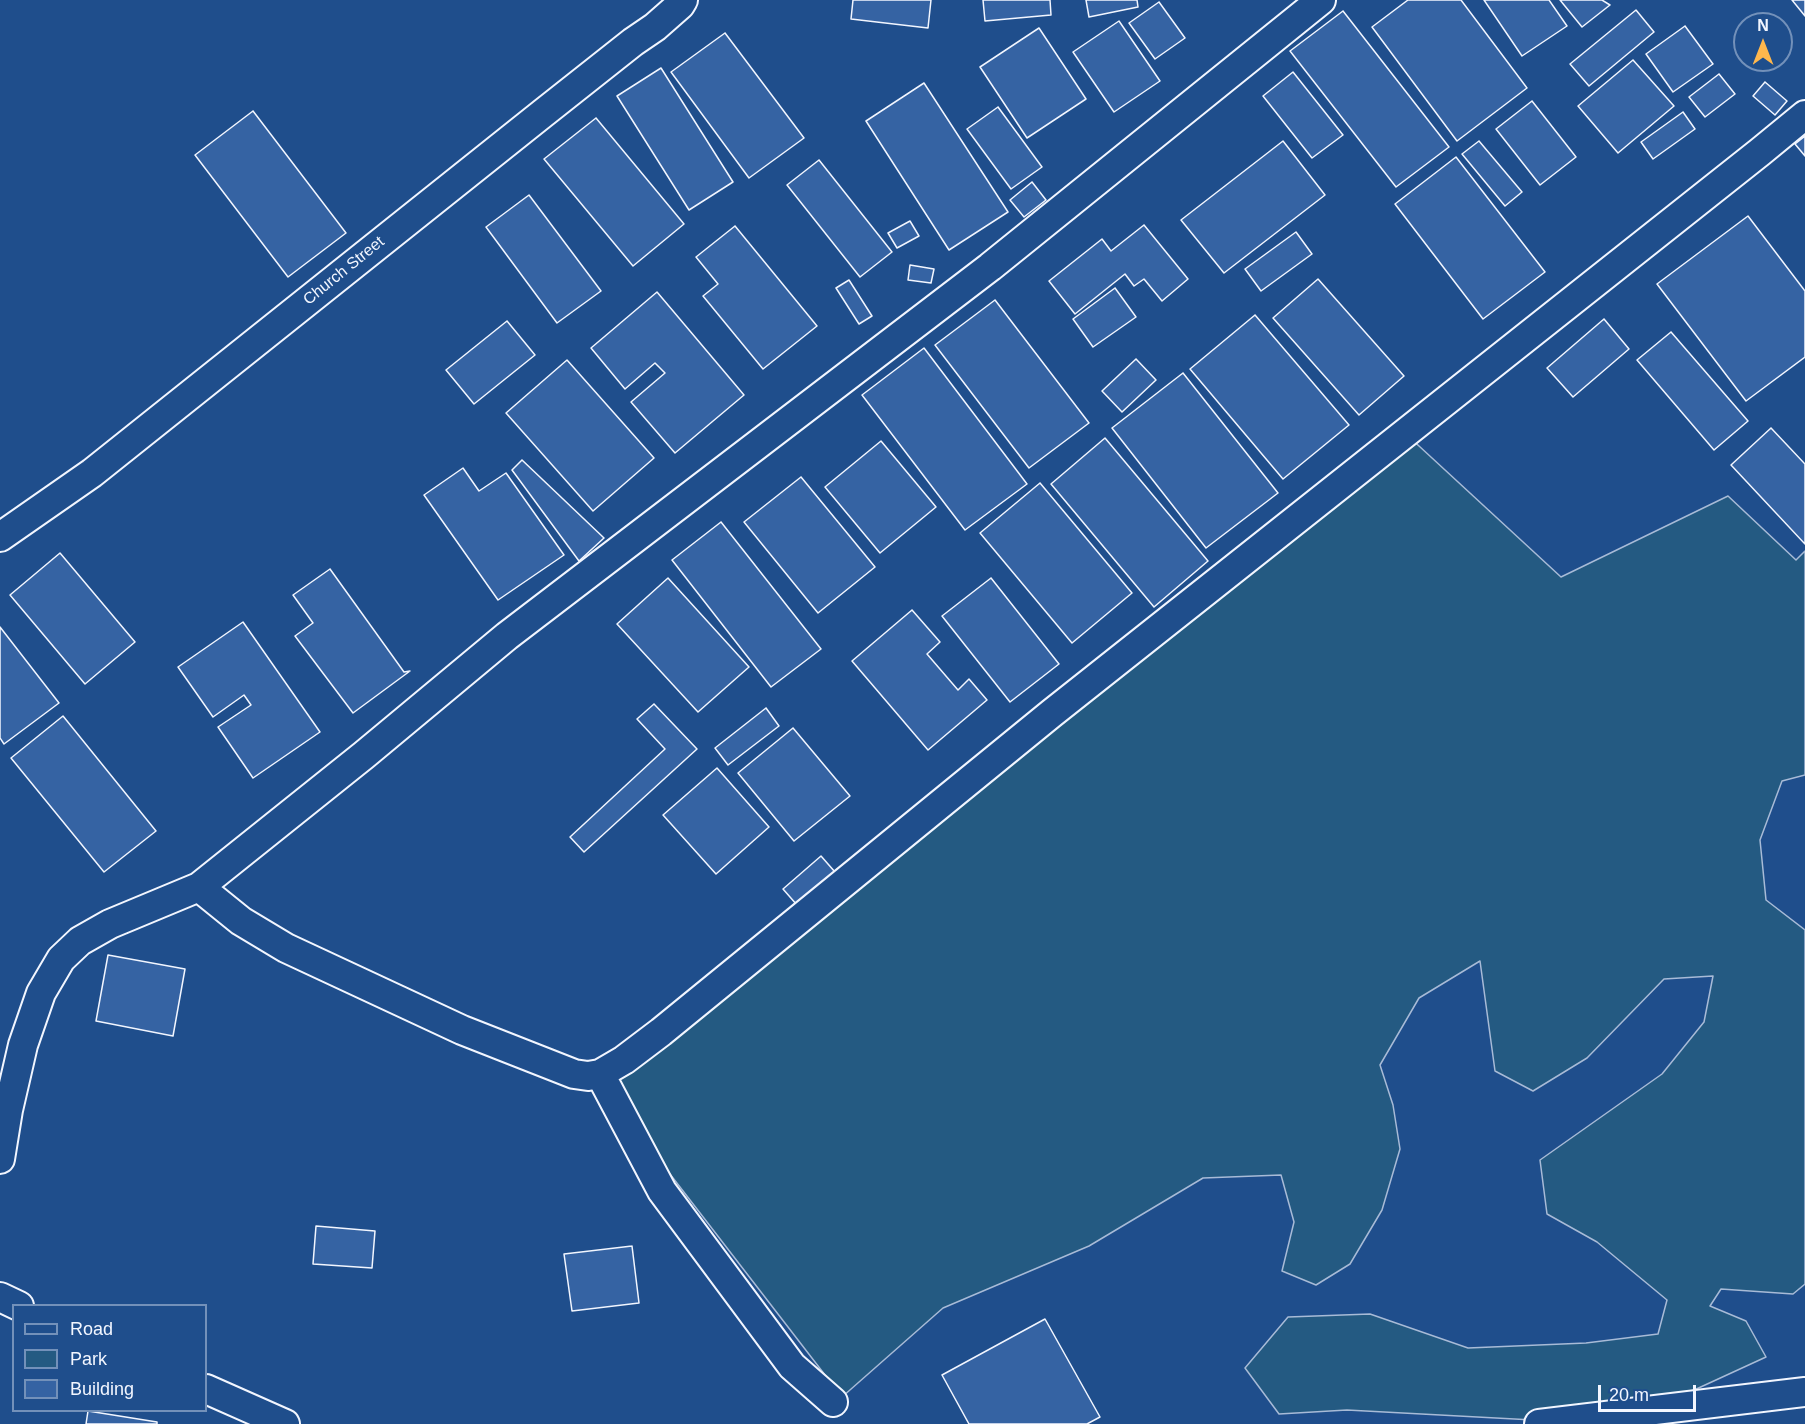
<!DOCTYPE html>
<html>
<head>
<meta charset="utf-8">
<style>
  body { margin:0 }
  #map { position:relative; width:1805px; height:1424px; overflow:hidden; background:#1f4e8c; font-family:Helvetica,sans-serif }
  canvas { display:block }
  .legend { position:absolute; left:12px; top:1304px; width:195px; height:108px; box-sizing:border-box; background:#1f4e8c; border:2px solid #7391ba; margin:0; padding:8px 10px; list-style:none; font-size:18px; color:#f2f6ff }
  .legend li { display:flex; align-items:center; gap:12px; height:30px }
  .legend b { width:30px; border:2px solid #7391ba }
  .north { position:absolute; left:1733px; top:12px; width:60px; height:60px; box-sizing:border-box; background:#1f4e8c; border:2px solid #7391ba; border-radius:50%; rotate:0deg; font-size:16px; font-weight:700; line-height:24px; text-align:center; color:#f2f6ff }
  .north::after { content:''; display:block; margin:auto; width:21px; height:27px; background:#ffb74d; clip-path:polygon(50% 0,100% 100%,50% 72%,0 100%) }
  .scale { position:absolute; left:1598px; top:1385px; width:98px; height:27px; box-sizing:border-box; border:3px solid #f2f6ff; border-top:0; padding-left:8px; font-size:18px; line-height:21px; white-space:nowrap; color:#f2f6ff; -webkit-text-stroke:4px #1f4e8c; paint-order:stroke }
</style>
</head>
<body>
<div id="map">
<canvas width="1805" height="1424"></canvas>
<ul class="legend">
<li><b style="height:8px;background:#1f4e8c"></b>Road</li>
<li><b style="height:16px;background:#245a82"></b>Park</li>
<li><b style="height:16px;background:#3563a3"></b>Building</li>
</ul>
<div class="north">N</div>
<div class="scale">20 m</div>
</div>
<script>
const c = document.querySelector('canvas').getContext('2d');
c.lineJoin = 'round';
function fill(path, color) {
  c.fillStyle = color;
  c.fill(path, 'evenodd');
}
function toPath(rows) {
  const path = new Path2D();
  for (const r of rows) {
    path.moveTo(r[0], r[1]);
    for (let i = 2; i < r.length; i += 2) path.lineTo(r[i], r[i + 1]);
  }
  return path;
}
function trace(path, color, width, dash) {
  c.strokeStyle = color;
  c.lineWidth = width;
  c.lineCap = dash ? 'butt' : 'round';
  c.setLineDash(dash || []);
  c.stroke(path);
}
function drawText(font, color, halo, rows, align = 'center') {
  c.font = font + ' Helvetica,sans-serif';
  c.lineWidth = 4.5;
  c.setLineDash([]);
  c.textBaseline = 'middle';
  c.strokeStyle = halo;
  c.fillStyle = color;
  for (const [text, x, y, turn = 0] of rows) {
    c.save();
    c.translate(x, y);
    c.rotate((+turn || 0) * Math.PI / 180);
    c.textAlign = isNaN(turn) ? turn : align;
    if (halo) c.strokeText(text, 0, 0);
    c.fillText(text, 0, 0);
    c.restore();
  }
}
const green = toPath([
  [1406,434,1561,577,1728,496,1796,560,1805,551,1805,775,1782,781,1760,840,1766,900,1805,930,1805,1284,1793,1294,1721,1289,1710,1306,1746,1321,1766,1357,1692,1391,1533,1420,1347,1410,1279,1414,1245,1368,1288,1317,1370,1314,1468,1348,1586,1343,1658,1334,1667,1300,1597,1242,1547,1214,1540,1160,1662,1074,1704,1022,1713,976,1664,979,1587,1058,1533,1091,1495,1071,1480,961,1419,998,1380,1065,1393,1105,1400,1149,1382,1210,1350,1264,1316,1285,1282,1271,1294,1222,1281,1175,1203,1178,1089,1246,943,1308,842,1397,636,1130,614,1070,1406,434]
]);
const building = toPath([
  [853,0,931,0,928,28,851,19,853,0],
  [983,0,1050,0,1051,15,985,21,983,0],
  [1086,0,1137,0,1138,7,1089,17,1086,0],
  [1408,0,1461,0,1527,88,1457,141,1372,27,1408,0],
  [1484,0,1549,0,1567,26,1522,56,1484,0],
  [1560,0,1602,0,1610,5,1582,27,1560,0],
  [1792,0,1805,0,1805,16,1792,0],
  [1159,2,1185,38,1155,59,1129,23,1159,2],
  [1636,10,1654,32,1589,86,1570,64,1636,10],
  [1343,11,1449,147,1396,187,1290,51,1343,11],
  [1119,21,1160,81,1114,112,1073,52,1119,21],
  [1685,26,1713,64,1673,92,1646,54,1685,26],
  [1039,28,1086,99,1027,138,980,67,1039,28],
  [725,33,804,138,749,178,671,72,725,33],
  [1633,60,1674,106,1618,153,1578,106,1633,60],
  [661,68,733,182,689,210,617,96,661,68],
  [1293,72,1343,135,1312,158,1263,96,1293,72],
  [1719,74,1735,94,1705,117,1689,97,1719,74],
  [1765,82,1787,101,1775,115,1753,96,1765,82],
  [924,83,1008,212,949,250,866,121,924,83],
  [1532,101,1576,157,1540,185,1496,129,1532,101],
  [998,107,1042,167,1011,189,967,129,998,107],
  [253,111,346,233,288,277,195,155,253,111],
  [1683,112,1695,129,1653,159,1641,142,1683,112],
  [596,118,684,224,633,266,544,159,596,118],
  [1805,136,1805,156,1795,144,1805,136],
  [1283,141,1325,195,1224,273,1181,220,1283,141],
  [1479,141,1522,192,1505,206,1462,154,1479,141],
  [1456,157,1545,272,1483,319,1395,204,1456,157],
  [819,160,892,252,860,277,787,185,819,160],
  [1032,182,1046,200,1024,217,1010,200,1032,182],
  [529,195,601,291,557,323,486,227,529,195],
  [1748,216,1805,291,1805,357,1746,401,1657,284,1748,216],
  [910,221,919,236,897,248,888,233,910,221],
  [1144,225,1188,279,1162,301,1144,279,1134,286,1125,274,1075,314,1049,281,1102,239,1111,251,1144,225],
  [735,226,817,326,763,369,703,296,718,284,696,257,735,226],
  [1296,232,1312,254,1261,291,1245,269,1296,232],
  [910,265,934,269,931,283,908,280,910,265],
  [1318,279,1404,376,1359,415,1273,318,1318,279],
  [849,280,872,316,859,324,836,288,849,280],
  [1115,288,1136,317,1093,347,1073,319,1115,288],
  [657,292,744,395,675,453,631,402,665,373,655,363,625,389,591,348,657,292],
  [995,300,1089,423,1029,468,935,345,995,300],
  [1255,315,1349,425,1283,479,1190,369,1255,315],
  [1604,319,1629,349,1573,397,1547,368,1604,319],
  [507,321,535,355,474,404,446,370,507,321],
  [1671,332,1748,421,1714,450,1637,360,1671,332],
  [924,348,1027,484,965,530,862,395,924,348],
  [1136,359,1156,380,1122,412,1102,391,1136,359],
  [567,360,654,458,593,511,506,413,567,360],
  [1183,373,1278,493,1206,548,1112,428,1183,373],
  [1771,428,1805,464,1805,544,1731,465,1771,428],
  [1105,438,1208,561,1154,607,1051,484,1105,438],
  [881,441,936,507,880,553,825,487,881,441],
  [522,460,604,538,579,561,512,470,522,460],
  [463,468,479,491,506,473,564,555,498,600,424,495,463,468],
  [801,477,875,567,818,613,744,522,801,477],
  [1040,483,1132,593,1072,643,980,533,1040,483],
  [721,522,821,649,771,687,672,560,721,522],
  [60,553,135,642,85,684,10,595,60,553],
  [330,569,404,672,410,671,353,713,295,636,313,623,293,595,330,569],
  [668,578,749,667,698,712,617,624,668,578],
  [991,578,1059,664,1010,702,942,616,991,578],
  [912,610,940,642,927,654,958,690,969,679,987,700,928,750,852,661,912,610],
  [243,622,320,732,253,778,218,727,251,705,244,695,213,717,178,667,243,622],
  [0,627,59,703,4,744,0,738,0,627],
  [654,704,697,749,584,852,570,837,665,749,637,719,654,704],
  [766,708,779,726,728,765,715,748,766,708],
  [63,716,156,831,104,872,11,758,63,716],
  [793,728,850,796,794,841,738,773,793,728],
  [717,768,769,827,716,874,663,815,717,768],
  [821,856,835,872,797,905,783,889,821,856],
  [108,955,185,969,173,1036,96,1021,108,955],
  [316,1226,375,1231,372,1268,313,1264,316,1226],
  [632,1246,639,1303,572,1311,564,1254,632,1246],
  [1045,1319,1100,1417,1087,1424,969,1424,942,1375,1045,1319],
  [88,1411,157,1422,157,1424,86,1424,88,1411]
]);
const minor = toPath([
  [0,537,92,473,542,114,633,42,655,27,680,5,683,0],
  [199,887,241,921,286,948,462,1030,574,1074,588,1076,600,1074,624,1060,661,1032,1052,713,1760,152,1805,115],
  [600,1074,662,1191,792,1366,833,1402],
  [0,1159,8,1110,23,1045,41,993,61,959,80,941,110,924,199,887,364,755,507,636,990,267,1321,0],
  [0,1297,19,1306],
  [206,1389,285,1424],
  [1539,1424,1805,1392]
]);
const streetNames = [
  ["Church Street",344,271,-39]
];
fill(green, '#245a82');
trace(green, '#a8bbd7', 1.5);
fill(building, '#3563a3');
trace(building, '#f2f6ff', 1.5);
trace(minor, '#f2f6ff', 32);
trace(minor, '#1f4e8c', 28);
drawText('16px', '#f2f6ff', '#1f4e8c', streetNames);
</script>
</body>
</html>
